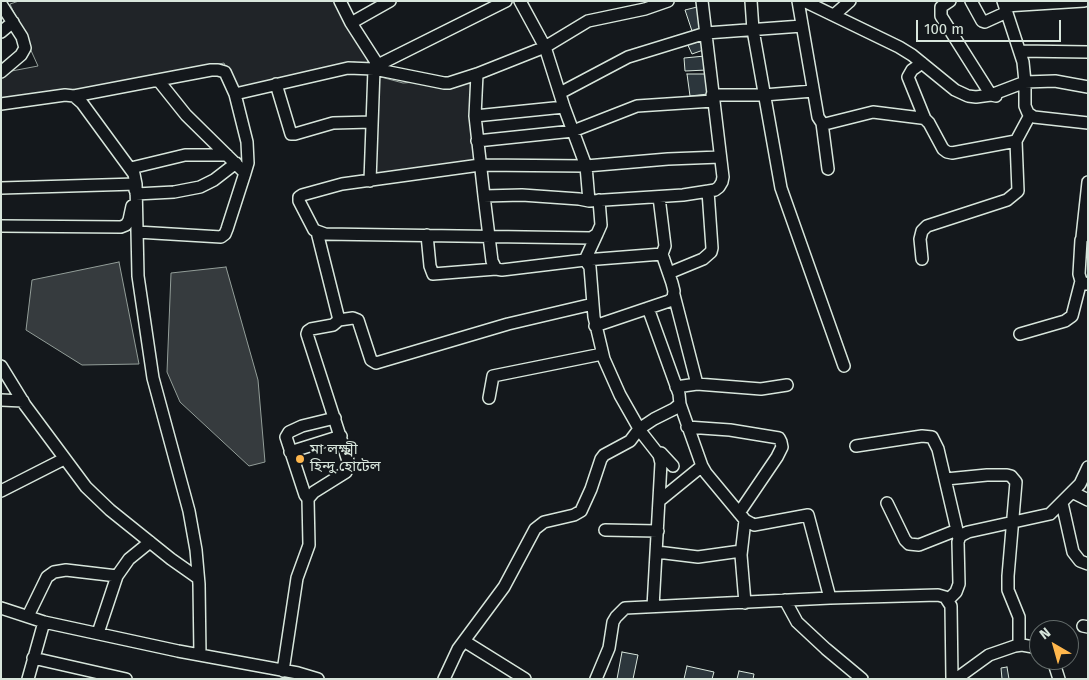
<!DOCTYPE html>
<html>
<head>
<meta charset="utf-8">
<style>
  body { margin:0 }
  #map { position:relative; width:1089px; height:680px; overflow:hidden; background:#14181c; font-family:"Fira Sans",sans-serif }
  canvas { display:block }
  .frame { position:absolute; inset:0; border:2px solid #d8e6dc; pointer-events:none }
  .north { position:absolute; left:1029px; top:620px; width:50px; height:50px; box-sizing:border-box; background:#14181c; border:1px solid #626a69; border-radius:50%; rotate:322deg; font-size:14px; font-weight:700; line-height:20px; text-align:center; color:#d8e6dc }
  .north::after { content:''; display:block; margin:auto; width:18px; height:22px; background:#ffb74d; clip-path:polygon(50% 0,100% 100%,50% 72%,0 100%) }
  .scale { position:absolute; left:916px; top:20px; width:145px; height:22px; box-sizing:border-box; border:2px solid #d8e6dc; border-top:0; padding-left:6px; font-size:15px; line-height:18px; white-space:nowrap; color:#d8e6dc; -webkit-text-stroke:4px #14181c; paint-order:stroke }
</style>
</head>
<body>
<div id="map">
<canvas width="1089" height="680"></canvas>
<div class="frame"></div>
<div class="north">N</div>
<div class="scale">100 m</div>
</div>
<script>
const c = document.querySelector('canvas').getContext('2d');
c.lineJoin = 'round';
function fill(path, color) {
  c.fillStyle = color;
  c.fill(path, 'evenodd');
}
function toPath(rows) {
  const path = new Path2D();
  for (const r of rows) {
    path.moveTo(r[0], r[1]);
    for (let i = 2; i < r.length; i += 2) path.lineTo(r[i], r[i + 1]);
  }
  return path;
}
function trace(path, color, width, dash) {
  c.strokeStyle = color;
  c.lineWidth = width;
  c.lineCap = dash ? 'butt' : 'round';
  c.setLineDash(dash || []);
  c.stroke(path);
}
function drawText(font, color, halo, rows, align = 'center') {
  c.font = font + ' "Fira Sans","Noto Sans Bengali",sans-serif';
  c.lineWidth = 4;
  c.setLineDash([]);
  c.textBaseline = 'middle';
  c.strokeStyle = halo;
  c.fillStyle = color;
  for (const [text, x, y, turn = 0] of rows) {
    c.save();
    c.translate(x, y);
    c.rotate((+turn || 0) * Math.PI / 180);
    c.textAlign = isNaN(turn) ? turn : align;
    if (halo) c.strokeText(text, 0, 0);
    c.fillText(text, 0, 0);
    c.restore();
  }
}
const green = toPath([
  [19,1,336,1,371,65,354,62,236,90,224,63,118,85,1,101,1,73,38,66,10,4,19,1],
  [377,76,403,83,472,78,480,165,425,178,375,180,377,76]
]);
const water = toPath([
  [119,262,139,364,82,365,26,330,32,280,119,262],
  [226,267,258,380,265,462,249,466,180,402,167,372,171,273,226,267]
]);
const building = toPath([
  [701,6,704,27,692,31,685,10,701,6],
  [700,36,706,49,692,54,686,41,700,36],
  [705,56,707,70,685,71,684,58,705,56],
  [687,74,705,74,708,94,690,96,687,74],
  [622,652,638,655,633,679,617,679,622,652],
  [687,666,714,672,712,679,684,679,687,666],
  [1007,667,1009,679,1002,679,1001,668,1007,667],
  [739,671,754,674,753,679,737,679,739,671]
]);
const minor = toPath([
  [340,1,351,23],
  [390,1,351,23,378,65,506,1],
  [520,1,545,47,564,107,586,166,589,201],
  [751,1,753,30,781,188,844,366],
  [798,1,818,117,822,123,825,124,873,112,921,118,925,119,929,123,943,149,947,152,952,153,1016,141],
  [804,1,899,47,912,55,955,90,968,96,976,97,991,95,1025,82,1055,81,1088,87],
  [950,1,941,7,941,16,991,95,996,96],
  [971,1,982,21,985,22,1007,12],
  [1003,1,1023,62,1025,82,1025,106,1028,113,1034,117,1088,123],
  [1,4,22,37,25,48,21,55,1,72],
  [1005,6,1084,1],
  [834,15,850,1],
  [1,32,13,22],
  [1020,51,1088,52],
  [922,63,912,70,908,77,925,119],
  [477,74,475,116,564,107],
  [276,84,291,134,295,134,333,123,372,122],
  [560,93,628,57,706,33,802,26],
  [235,94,348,68,374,69,444,83,449,83,477,74,545,47,588,21,645,9,668,1],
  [712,95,764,95,813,91],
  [74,96,158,80,186,115,245,173,248,163,247,142,235,94,225,72,218,70,211,70,158,80],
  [1,104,65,95,74,96,82,103,134,174,136,184,138,276,153,378,189,511,196,550,199,584,200,655],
  [475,116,484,196],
  [822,123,828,169],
  [477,141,573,131,637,106,713,101],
  [131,168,185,155,227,155],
  [370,181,374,69,378,65],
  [1,188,136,184,135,190],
  [136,194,174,192,200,187,214,180,236,163],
  [599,200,601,225,597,234,591,238,325,234,314,230,299,201,299,197,302,195,342,184,480,165,586,166,668,159,720,157],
  [1,226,121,227,126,225,129,220,132,206],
  [137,232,221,237,225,234,227,229,245,173],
  [597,234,585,260,662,254,665,246,659,197],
  [427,235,430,266,433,274,496,269],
  [1082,237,1088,182],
  [922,259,920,239,922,231,927,226,1007,200,1018,191,1016,141,1030,115],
  [669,273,703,259,711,252,712,248,708,191],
  [1086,284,1081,281,1079,274,1081,240,1084,235,1088,233],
  [674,295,697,384],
  [339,320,353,318,358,320,371,360,376,363,508,324,593,304],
  [595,326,669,301,673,298,674,291,672,283,662,254],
  [1020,334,1065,321,1072,316,1081,281],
  [1,366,25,405,86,487,110,510,171,559,198,578],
  [676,387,697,384,761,389,787,385],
  [489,398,493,376,602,354],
  [1,400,23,401],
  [680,404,702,466,706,473,745,520,754,525,808,515,830,598],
  [687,427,730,430,779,438,781,442,782,447,777,457,739,513],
  [856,446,922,436,932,437,938,449,959,539],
  [290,452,341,436],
  [659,455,661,453,673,466],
  [946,479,987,475,1007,475,1011,476,1016,482,1008,576,1008,590,1019,617,1019,645],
  [1,491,64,459],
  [1072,492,1088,500],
  [308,499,305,495,286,437,289,432,302,426,335,418],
  [659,501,702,466],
  [887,503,905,540,909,544,919,545,957,530],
  [1062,503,1073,552,1080,561,1088,564],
  [605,530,658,531],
  [657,552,698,557,741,551],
  [785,600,797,622,826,649,862,679],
  [948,600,956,592,959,584,958,542,960,536,968,532,1050,514,1080,484,1088,467],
  [745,603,741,555,745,520],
  [653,607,661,463,659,455,641,432,620,395,604,359,594,317,590,267,585,260,502,270,496,269,492,261,484,196,522,195,579,199,589,201,683,195,715,190,719,187,722,182,723,177,702,1],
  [1,608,44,622,178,651,298,673,318,679],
  [28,616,47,577,54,572,66,570,117,576],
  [1083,626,1088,627],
  [98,633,117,576,129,559,150,542],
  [464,641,525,679],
  [33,658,126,679],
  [1053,660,1059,679],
  [283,671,297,578,309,545,308,499,314,492,346,472,349,464,307,334,308,331,311,329,333,325,339,320,317,232],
  [28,679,44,622],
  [444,679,458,649,504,587,535,529,544,522,574,515,581,511,591,489,601,459,604,455,630,441,639,429,654,419,674,409,680,404,679,394,648,308],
  [596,679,609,648,613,622,616,617,625,608,830,598,938,595,945,597,951,606,952,679],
  [956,679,989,655,1015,646,1022,645,1039,648]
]);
const markers = [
  [300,459,5,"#ffb74d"]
];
const poiNames = [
  ["মা লক্ষ্মী",310,450],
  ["হিন্দু হোটেল",310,467]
];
fill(green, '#202428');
trace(green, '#939e99', 1);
fill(water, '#363b3e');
trace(water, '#939e99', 1);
fill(building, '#2c363c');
trace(building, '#d8e6dc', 1);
trace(minor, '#d8e6dc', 14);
trace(minor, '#14181c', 11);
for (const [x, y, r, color] of markers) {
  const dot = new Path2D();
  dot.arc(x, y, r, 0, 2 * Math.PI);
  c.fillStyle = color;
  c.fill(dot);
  trace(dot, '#14181c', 2);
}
drawText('15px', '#d8e6dc', '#14181c', poiNames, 'left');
</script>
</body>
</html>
